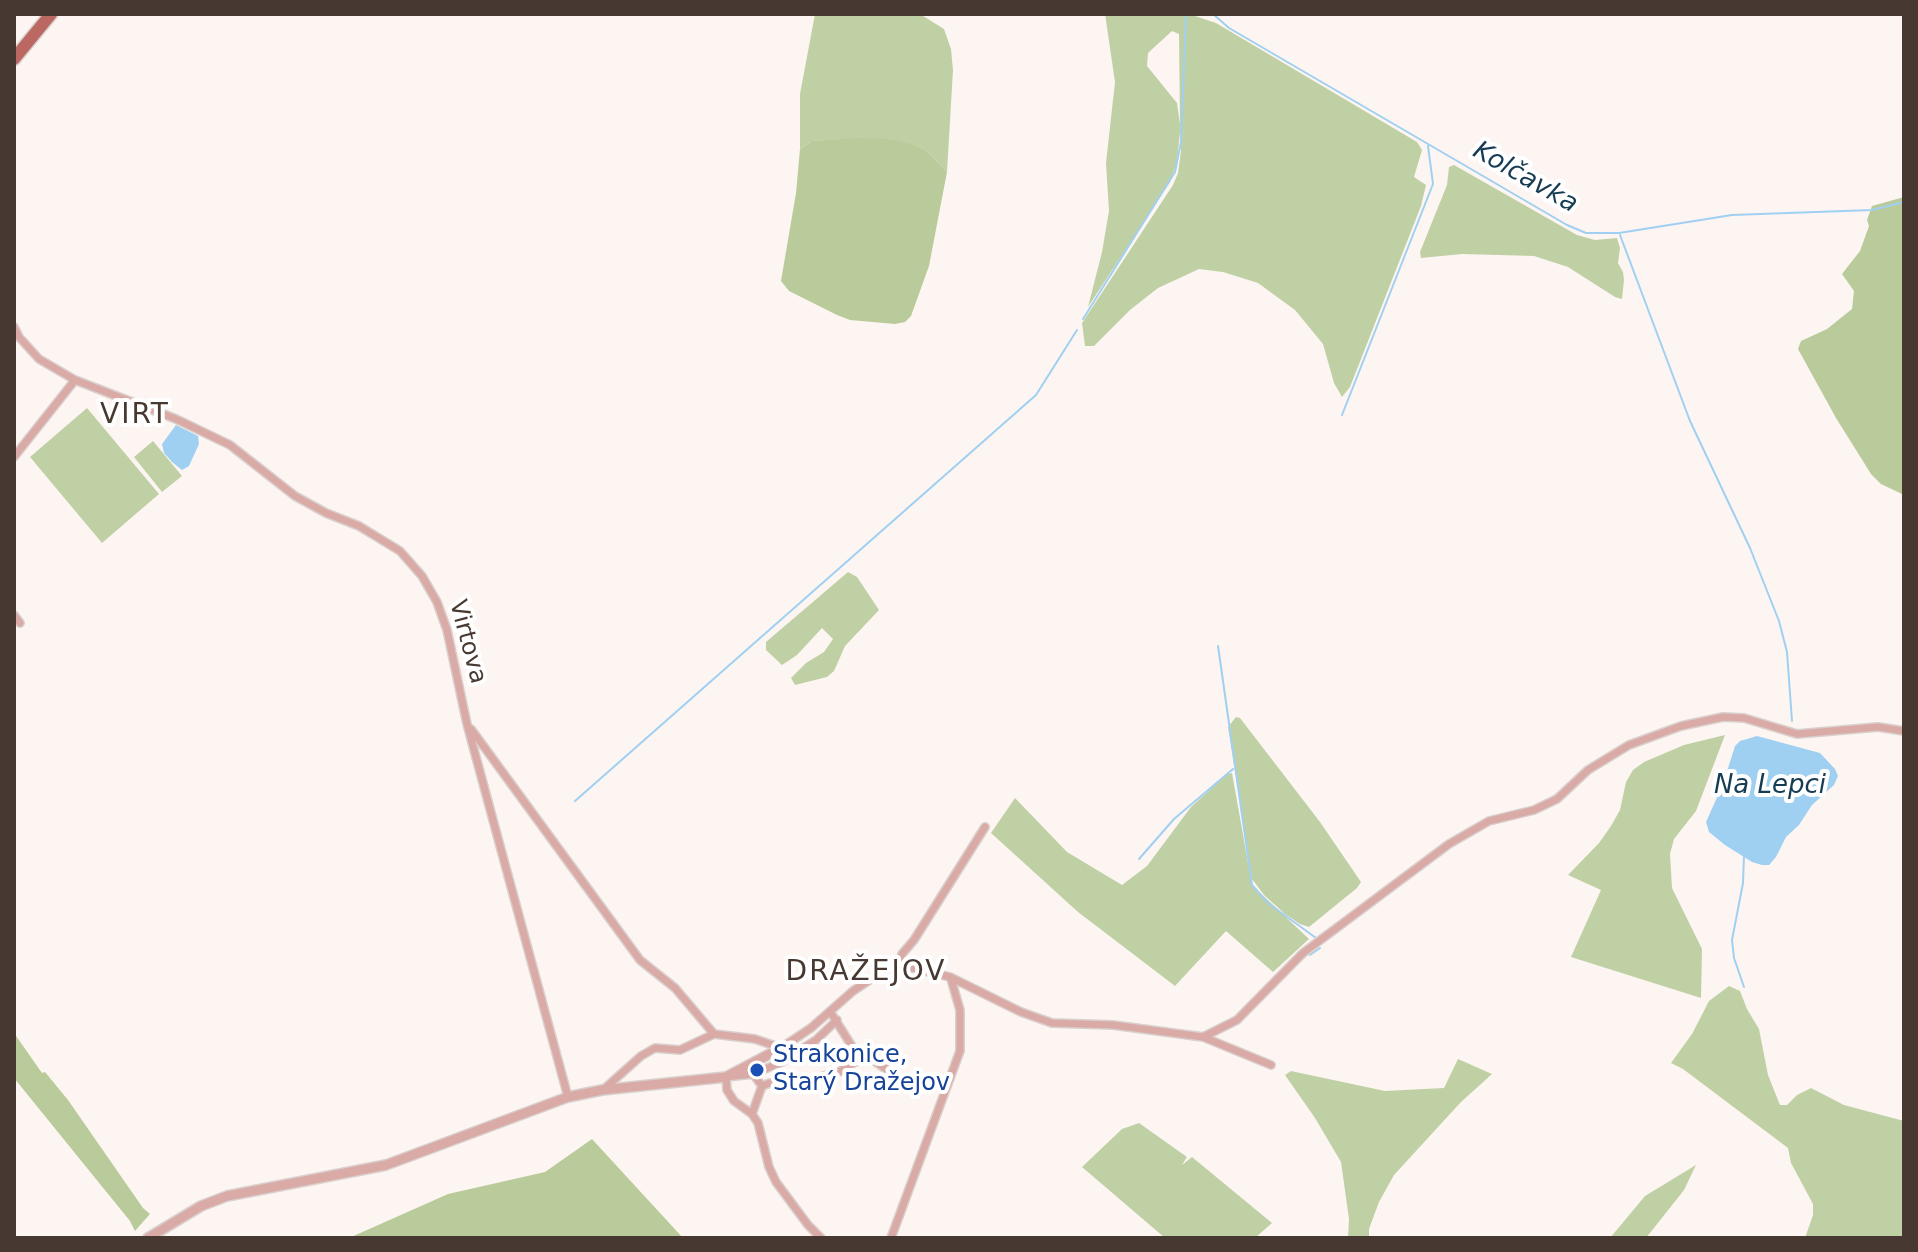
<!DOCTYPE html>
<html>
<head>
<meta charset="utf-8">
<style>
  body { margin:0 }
  #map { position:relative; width:1918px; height:1252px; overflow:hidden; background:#fdf5f2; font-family:"DejaVu Sans",sans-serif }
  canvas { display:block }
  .frame { position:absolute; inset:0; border:16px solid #473932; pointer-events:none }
</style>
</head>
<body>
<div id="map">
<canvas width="1918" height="1252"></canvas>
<div class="frame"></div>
</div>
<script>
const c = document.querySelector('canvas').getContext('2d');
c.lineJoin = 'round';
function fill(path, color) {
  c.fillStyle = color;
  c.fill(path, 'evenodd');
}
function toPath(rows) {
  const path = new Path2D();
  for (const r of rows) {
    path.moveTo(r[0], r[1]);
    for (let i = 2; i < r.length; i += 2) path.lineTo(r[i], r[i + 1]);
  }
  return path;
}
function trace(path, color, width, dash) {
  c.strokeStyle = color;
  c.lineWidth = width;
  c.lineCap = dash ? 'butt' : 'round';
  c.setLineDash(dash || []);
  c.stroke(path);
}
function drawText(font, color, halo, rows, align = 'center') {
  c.font = font + ' "DejaVu Sans",sans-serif';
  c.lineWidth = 8;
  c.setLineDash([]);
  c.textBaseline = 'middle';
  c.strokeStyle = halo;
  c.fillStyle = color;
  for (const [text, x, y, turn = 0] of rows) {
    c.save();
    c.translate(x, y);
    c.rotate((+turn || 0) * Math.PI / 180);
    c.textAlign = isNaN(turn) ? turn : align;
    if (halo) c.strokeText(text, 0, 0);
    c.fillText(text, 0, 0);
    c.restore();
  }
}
const green = toPath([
  [815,14,920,14,944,29,951,49,953,70,947,172,928,152,888,139,812,141,800,149,800,94],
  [1105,14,1189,14,1216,23,1417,142,1422,150,1414,177,1426,185,1421,206,1350,387,1342,397,1334,383,1323,344,1295,310,1258,283,1223,272,1199,269,1158,288,1130,310,1094,346,1085,346,1082,323,1173,185,1178,173,1181,151,1180,132,1177,162,1170,182,1088,307,1102,252,1109,211,1106,163,1115,82],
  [1172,31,1179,34,1180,124,1177,103,1147,66,1148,53],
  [1454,165,1577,235,1595,240,1617,238,1620,248,1618,263,1623,272,1624,280,1622,299,1615,297,1568,267,1534,256,1462,254,1421,258,1420,252,1447,185,1449,167],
  [87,408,159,494,102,543,30,457],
  [153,441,182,476,162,492,134,457],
  [848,572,857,577,879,610,845,646,834,671,827,677,795,685,791,678,806,663,824,652,833,639,822,628,797,655,782,665,766,650,766,642],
  [1236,717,1240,718,1320,822,1361,882,1357,888,1309,927,1300,924,1285,914,1264,895,1252,879,1228,727],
  [1725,735,1696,811,1674,839,1670,854,1672,888,1702,949,1701,998,1571,957,1601,890,1568,875,1599,843,1611,826,1620,810,1626,782,1633,770,1644,762,1684,745],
  [1232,773,1252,885,1309,939,1273,972,1226,931,1175,986,1078,912,991,833,1015,798,1067,852,1122,885,1147,866,1191,807,1227,774],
  [1729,986,1740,991,1747,1009,1759,1029,1768,1075,1780,1105,1787,1105,1797,1095,1811,1088,1844,1105,1904,1121,1904,1238,1805,1238,1813,1215,1813,1204,1791,1163,1788,1148,1683,1069,1671,1063,1692,1034,1709,1001],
  [1458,1059,1492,1074,1461,1102,1394,1175,1379,1202,1369,1229,1369,1238,1348,1238,1349,1219,1341,1162,1315,1118,1285,1075,1291,1071,1385,1091,1444,1088],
  [1139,1123,1187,1157,1182,1165,1192,1157,1272,1223,1255,1238,1165,1238,1082,1167,1122,1129],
  [1696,1165,1684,1190,1646,1238,1610,1238,1645,1196]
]);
const forest = toPath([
  [862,138,888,139,911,144,928,152,947,172,929,266,911,316,905,322,895,324,850,320,837,315,789,291,781,281,796,193,800,149,812,141],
  [1904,197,1904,495,1881,484,1871,474,1836,418,1798,349,1801,341,1827,329,1852,309,1854,291,1842,274,1860,251,1869,226,1867,220,1872,206],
  [14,1033,42,1073,45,1072,68,1100,143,1208,150,1214,135,1231,130,1221,14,1078],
  [592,1139,683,1238,349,1238,448,1194,545,1172]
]);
const water = toPath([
  [176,425,198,436,199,444,189,466,182,470,172,462,164,453,162,444],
  [1757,736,1820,753,1835,769,1838,776,1834,785,1812,805,1799,825,1786,837,1776,857,1769,865,1762,865,1752,862,1725,845,1709,832,1706,822,1723,784,1735,746,1740,741]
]);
const stream = toPath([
  [1213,14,1229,28,1567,225,1586,233,1619,233,1732,215,1872,210,1904,202],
  [1620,235,1690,421,1750,548,1779,621,1787,652,1792,721],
  [1083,319,1175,172,1181,142,1186,14],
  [1342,415,1433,184,1428,146],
  [1218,646,1252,885,1268,903,1316,938],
  [575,801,1036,395,1077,330],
  [1139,859,1174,819,1233,769],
  [1310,955,1320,948],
  [1744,987,1734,958,1732,940,1743,883,1744,855]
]);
const minor = toPath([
  [14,327,19,337,39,359,75,380,176,419,230,445,295,496,326,513,359,526,400,551,422,576,437,602,447,630,467,724,568,1097],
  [14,457,75,380],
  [14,615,20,623],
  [471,729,640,960,675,988,714,1034,755,1039,781,1048,811,1028,853,991,883,971,899,965,950,977,1021,1012,1052,1023,1113,1025,1203,1037,1271,1065],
  [899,965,902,954,914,940,985,827],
  [1203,1037,1237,1020,1303,953,1449,844,1489,821,1534,810,1557,799,1588,770,1629,745,1681,726,1723,717,1744,718,1797,734,1878,727,1904,731],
  [860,1059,870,1058,895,1075],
  [753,1074,726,1077,727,1090,734,1101,752,1114,758,1123,769,1167,776,1182,808,1225,821,1238],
  [762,1086,770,1083,793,1084,839,1072,860,1059,831,1013],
  [603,1090,641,1056,655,1048,680,1050,714,1034],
  [752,1114,762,1086,753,1074,782,1062,816,1040,837,1020],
  [891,1238,960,1051,960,1010,951,979]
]);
const tertiary = toPath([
  [148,1238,201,1206,227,1196,386,1165,568,1097,602,1090,726,1077,781,1048]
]);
const primary = toPath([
  [14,59,51,14]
]);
const markers = [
  [757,1070,8,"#1a4fb4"]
];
const streetNames = [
  ["Virtova",467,642,75]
];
const transitNames = [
  ["Strakonice,",773,1056],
  ["Starý Dražejov",773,1084]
];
const waterNames = [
  ["Kolčavka",1525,178,30],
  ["Na Lepci",1770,786]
];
const quarterNames = [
  ["VIRT",135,416],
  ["DRAŽEJOV",866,973]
];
fill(green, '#c0d0a5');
fill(forest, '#bacb9b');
fill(water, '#a0d0f1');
trace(stream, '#a0d0f1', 2);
trace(minor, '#d9cfcc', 10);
trace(tertiary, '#d9cfcc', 12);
trace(primary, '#d9cfcc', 15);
trace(minor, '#daaaa6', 7);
trace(tertiary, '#daaaa6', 9);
trace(primary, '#bb6762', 12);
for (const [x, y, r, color] of markers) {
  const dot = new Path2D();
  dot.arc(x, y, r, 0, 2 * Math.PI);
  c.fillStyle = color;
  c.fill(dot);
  trace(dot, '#fff', 3);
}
drawText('24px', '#473932', '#fff', streetNames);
drawText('24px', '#164399', '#fff', transitNames, 'left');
drawText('italic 26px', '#163c53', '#fff', waterNames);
c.letterSpacing = '2px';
drawText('28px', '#473932', '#fff', quarterNames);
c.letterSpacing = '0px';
</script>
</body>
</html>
